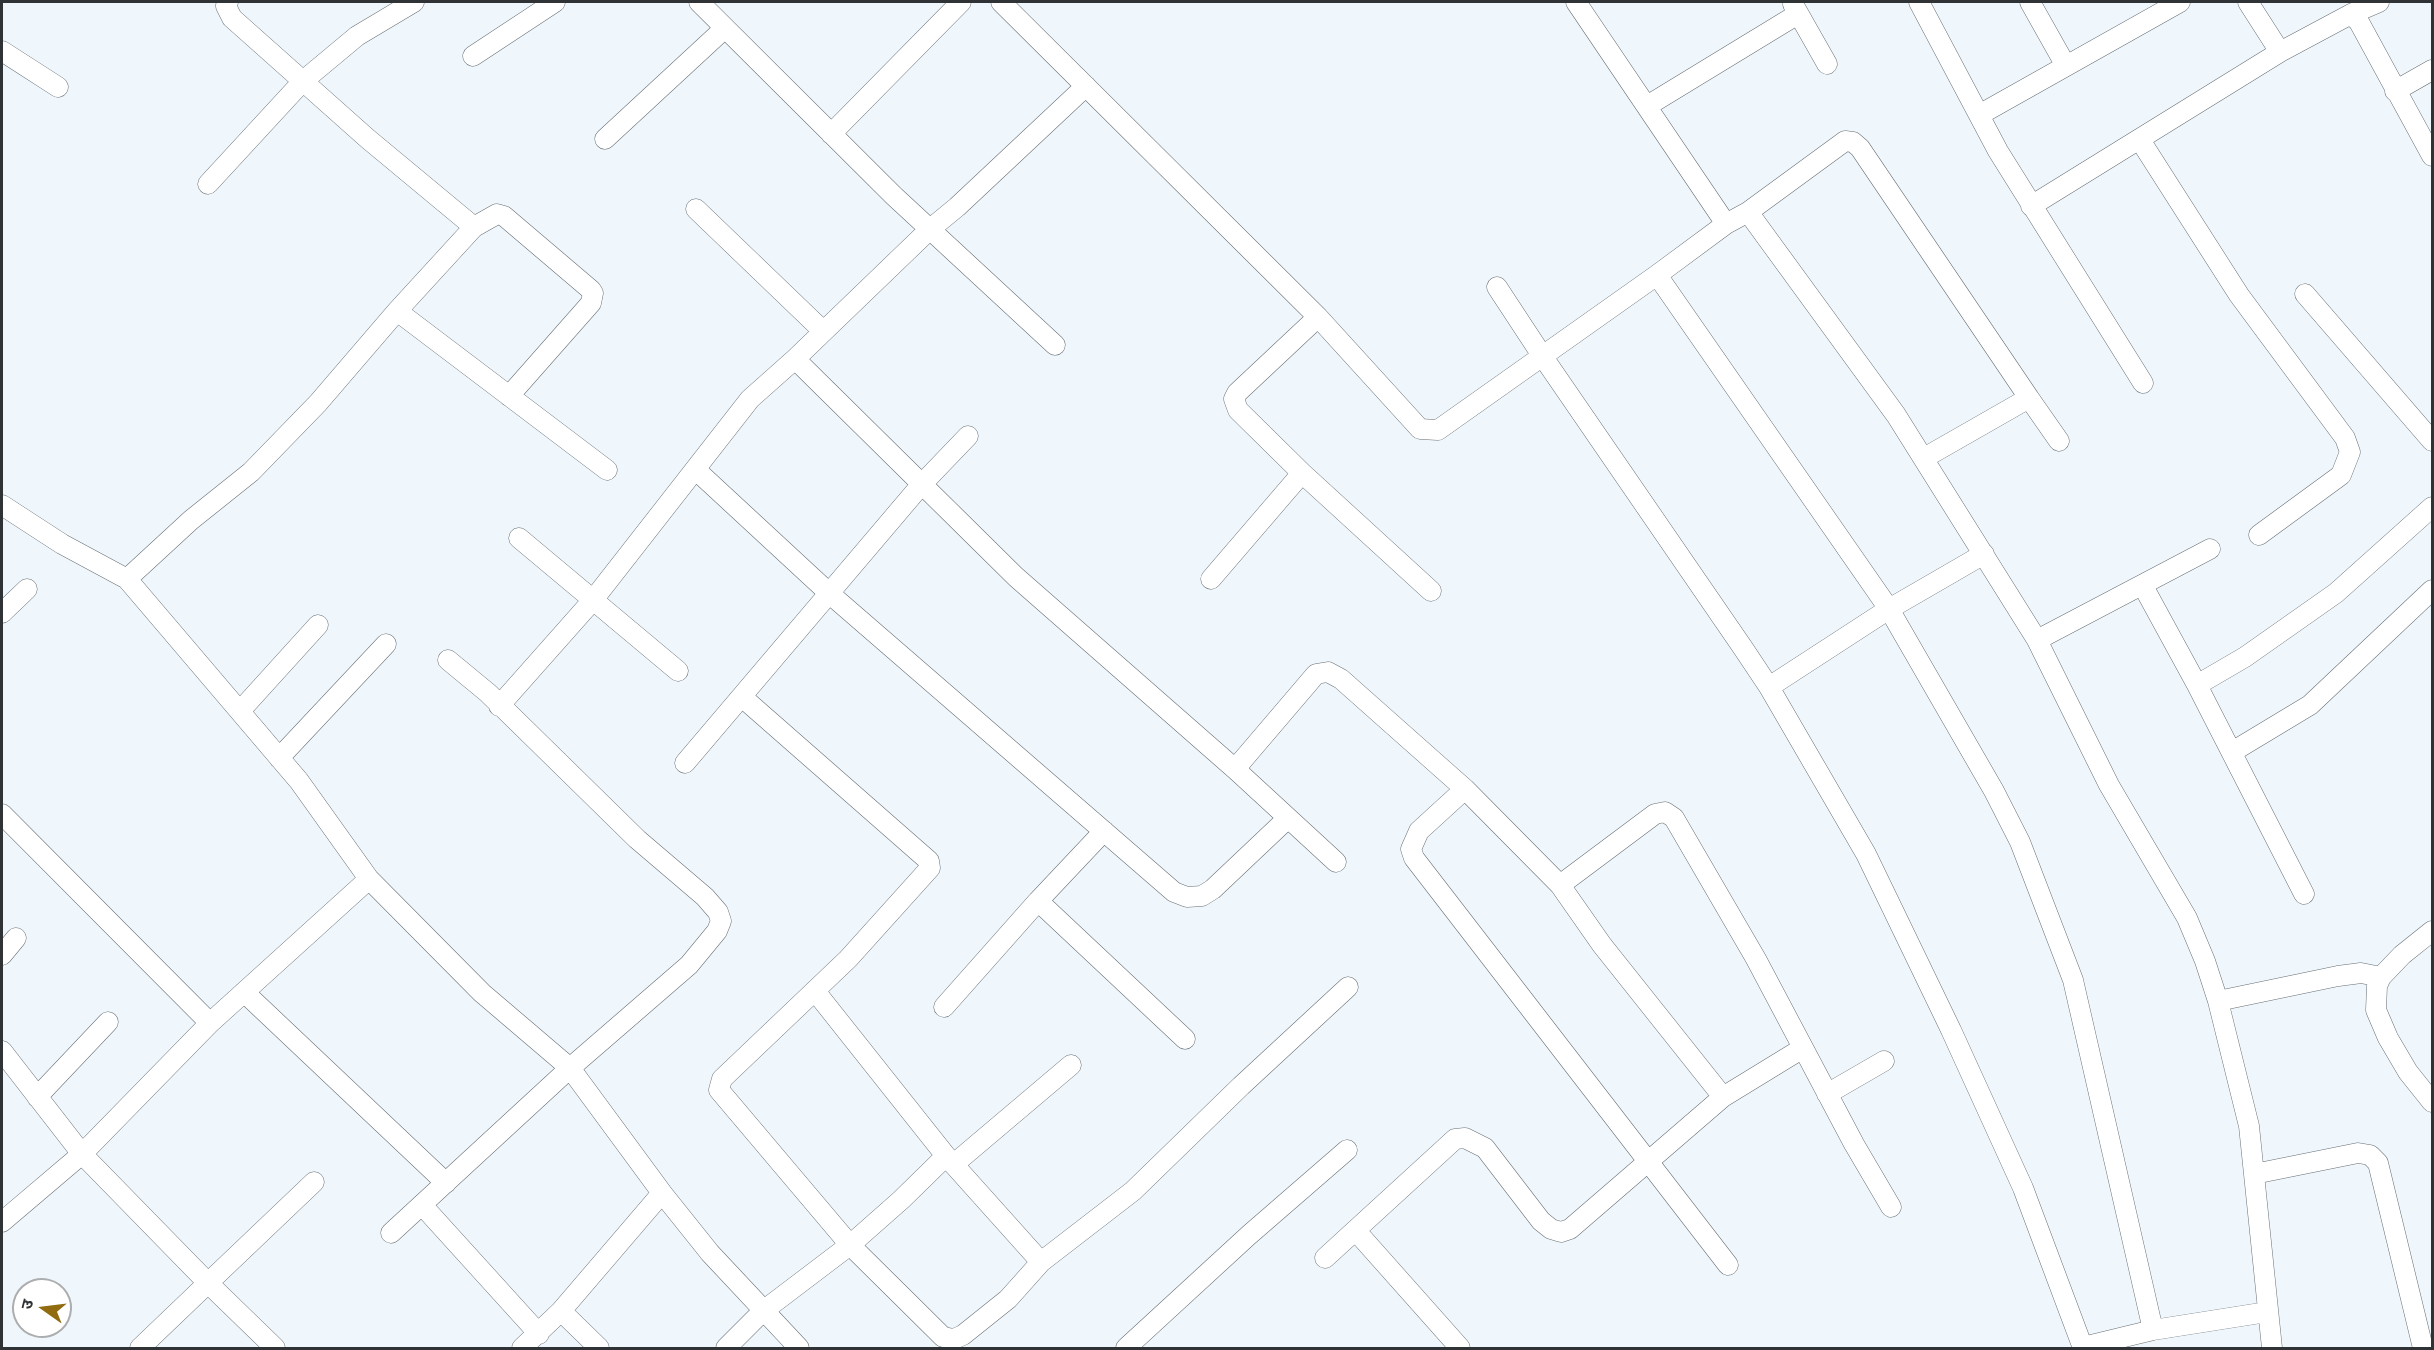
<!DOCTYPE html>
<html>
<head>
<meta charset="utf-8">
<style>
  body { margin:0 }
  #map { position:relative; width:2434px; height:1350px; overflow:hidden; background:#eff7fd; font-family:Barlow,"Noto Sans Devanagari",sans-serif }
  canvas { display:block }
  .frame { position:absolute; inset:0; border:3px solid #303335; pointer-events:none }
  .north { position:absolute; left:12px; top:1278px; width:60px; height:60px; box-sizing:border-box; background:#fff; border:2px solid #acadae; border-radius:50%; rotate:284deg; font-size:16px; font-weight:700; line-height:24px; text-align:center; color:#303335 }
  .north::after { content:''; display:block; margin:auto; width:21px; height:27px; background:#906b10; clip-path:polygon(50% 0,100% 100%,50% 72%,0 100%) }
</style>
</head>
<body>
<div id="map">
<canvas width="2434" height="1350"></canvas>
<div class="frame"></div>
<div class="north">उ</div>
</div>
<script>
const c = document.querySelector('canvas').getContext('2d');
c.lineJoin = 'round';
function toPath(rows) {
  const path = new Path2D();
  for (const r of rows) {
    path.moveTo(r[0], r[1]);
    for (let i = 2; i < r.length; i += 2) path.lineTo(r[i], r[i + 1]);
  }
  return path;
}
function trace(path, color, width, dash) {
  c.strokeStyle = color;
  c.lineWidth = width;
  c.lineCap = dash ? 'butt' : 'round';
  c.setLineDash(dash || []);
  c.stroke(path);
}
const street = toPath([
  [228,2,226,6,232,18,368,139,474,227],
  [699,2,894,196,1055,345],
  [1001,2,1318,317,1420,429,1438,430,1657,275,1726,224],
  [1576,2,1726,224,1748,212,1896,415,2037,640,2109,785,2187,918,2205,961,2218,1001,2249,1126,2272,1348],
  [1919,2,1998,151,2143,383],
  [2030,2,2066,66],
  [2248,2,2280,52],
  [1793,4,1827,64],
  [2351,14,2379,2],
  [2,51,58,87],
  [473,56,555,2],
  [2395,91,2432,70],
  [1647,106,1798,14],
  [1979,115,2180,2],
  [831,134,961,2],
  [605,139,725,28],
  [2140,140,2239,295,2345,438,2350,452,2341,475,2259,535],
  [208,184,303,81,357,36,414,2],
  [2031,206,2280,52,2351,14,2359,22,2432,156],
  [696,209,823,331],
  [1748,212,1845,141,1853,142,1860,148,2029,398,1924,458],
  [1657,275,1889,609,1994,791,2020,842,2073,980,2153,1330],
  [1497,287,1543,357,1743,648,1769,687,1866,854,1951,1030,2023,1188,2083,1348],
  [2305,294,2432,441],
  [397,311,607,470],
  [1318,317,1237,393,1234,399,1238,410,1302,473,1431,591],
  [795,359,1016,577,1235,769,1336,862],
  [2029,398,2059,441],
  [696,470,830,594,1174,892,1187,897,1202,896,1213,889,1288,818],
  [2,505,62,544,127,579,299,781,369,879,482,993,570,1068,662,1193,710,1253,799,1348],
  [519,538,678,671],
  [127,579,191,520,251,472,318,403,397,311,474,227,497,214,504,216,591,290,593,293,591,303,509,396],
  [1211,579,1302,473],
  [2143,586,2197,685,2304,894],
  [2,613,27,589],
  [2037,640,2210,549],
  [2197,685,2245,657,2336,593,2432,507],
  [1769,687,1889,609,1984,554],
  [742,697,929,861,930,868,848,959,722,1079,719,1090,850,1245,943,1337,954,1339,963,1335,1008,1299,1041,1262,1133,1191,1241,1086,1348,987],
  [499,706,593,600,750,399,795,359,929,230,957,207,1086,86],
  [240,711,318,625],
  [2232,752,2310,705,2432,590],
  [279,758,386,644],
  [685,763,921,485,968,436],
  [1235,769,1316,674,1328,672,1341,679,1465,789,1560,885,1602,945,1723,1097],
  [1465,789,1419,831,1411,849,1414,858,1728,1265],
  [2,814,210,1023],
  [1560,885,1655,814,1665,812,1674,818,1756,959,1854,1144,1891,1207],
  [1038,901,1185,1039],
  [2432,931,2402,955,2381,977,2377,986,2376,1010,2388,1038,2408,1072,2432,1102],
  [2,955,16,938],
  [815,991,946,1156,1041,1262],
  [244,992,446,1183],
  [2218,1001,2338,976,2361,973,2381,977],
  [944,1007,1038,901,1104,831],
  [2,1051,82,1154,208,1283,314,1182],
  [1827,1094,1884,1061],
  [37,1097,108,1022],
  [954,1164,1071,1065],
  [2254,1174,2358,1153,2370,1155,2378,1163,2423,1348],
  [422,1205,539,1334],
  [2,1222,82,1154,210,1023,369,879],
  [1356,1231,1460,1348],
  [391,1233,570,1068,689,965,717,931,721,921,718,912,705,897,637,839,488,693,448,660],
  [1325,1258,1455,1139,1465,1138,1485,1148,1541,1221,1551,1229,1561,1232,1570,1229,1723,1097,1803,1048],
  [561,1311,599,1348],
  [2083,1347,2153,1330,2267,1312],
  [140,1348,208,1283,275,1348],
  [522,1348,561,1311,662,1193],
  [726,1348,763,1311,850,1245,901,1200,946,1156],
  [1126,1348,1249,1235,1347,1150]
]);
trace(street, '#686f74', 21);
trace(street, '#fff', 20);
</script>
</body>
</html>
